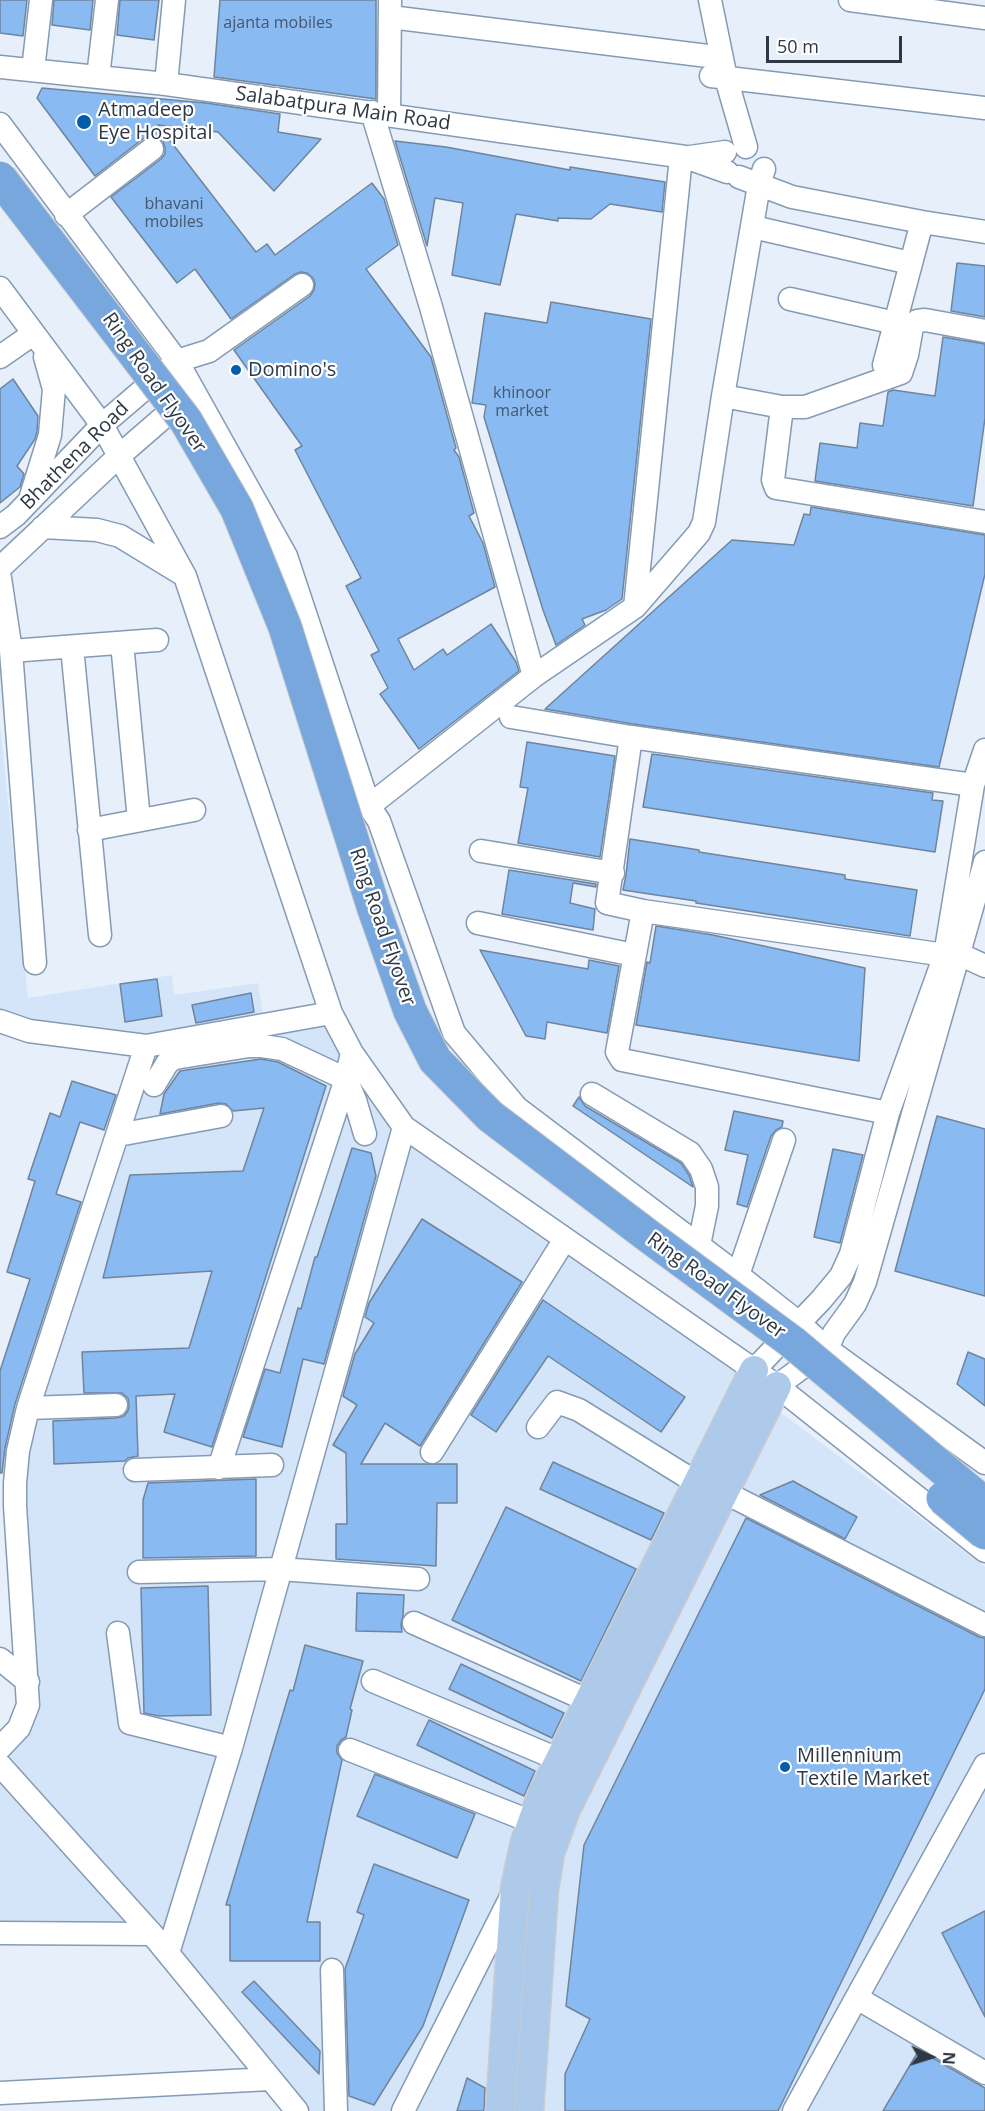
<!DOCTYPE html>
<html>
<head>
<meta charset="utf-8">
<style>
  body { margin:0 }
  #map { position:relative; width:985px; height:2111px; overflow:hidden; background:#e6effa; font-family:"Open Sans",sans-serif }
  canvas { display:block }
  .north { position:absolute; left:901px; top:2027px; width:60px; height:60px; -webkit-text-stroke:4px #fff; paint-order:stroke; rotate:94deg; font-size:16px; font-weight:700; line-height:24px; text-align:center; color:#2f3842 }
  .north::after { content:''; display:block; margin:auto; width:21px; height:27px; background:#2f3842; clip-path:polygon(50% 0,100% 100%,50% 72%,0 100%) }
  .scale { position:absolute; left:766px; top:36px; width:136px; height:27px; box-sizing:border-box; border:3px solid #2f3842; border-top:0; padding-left:8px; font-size:18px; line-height:21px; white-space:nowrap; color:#2f3842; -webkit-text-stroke:4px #fff; paint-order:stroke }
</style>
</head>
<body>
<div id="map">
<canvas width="985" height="2111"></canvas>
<div class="north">N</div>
<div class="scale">50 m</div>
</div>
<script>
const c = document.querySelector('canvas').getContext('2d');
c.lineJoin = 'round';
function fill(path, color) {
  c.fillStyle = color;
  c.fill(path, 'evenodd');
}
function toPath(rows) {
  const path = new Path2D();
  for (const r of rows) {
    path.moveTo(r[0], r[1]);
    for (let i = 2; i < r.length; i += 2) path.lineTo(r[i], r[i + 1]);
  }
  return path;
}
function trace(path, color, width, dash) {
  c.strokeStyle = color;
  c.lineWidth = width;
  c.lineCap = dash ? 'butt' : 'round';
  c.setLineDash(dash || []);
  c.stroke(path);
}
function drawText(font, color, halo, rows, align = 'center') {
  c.font = font + ' "Open Sans",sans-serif';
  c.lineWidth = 4.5;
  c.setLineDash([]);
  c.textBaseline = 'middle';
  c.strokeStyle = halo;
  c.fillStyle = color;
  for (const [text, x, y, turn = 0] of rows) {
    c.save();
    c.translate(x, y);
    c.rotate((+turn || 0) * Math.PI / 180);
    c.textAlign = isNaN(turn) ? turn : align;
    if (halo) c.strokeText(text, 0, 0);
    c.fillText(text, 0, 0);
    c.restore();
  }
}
const built = toPath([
  [0,724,28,998,172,975,174,995,258,983,266,1036,328,1020,396,1128,740,1376,539,1797,497,2111,309,2111,0,1760,24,1728,24,1451,146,1042,0,1016],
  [780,1412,985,1567,985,2111,537,2111,555,1852],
  [0,1773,140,1930,0,1929]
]);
const building = toPath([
  [0,0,27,0,23,36,0,33,0,0],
  [54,0,93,0,90,30,52,25,54,0],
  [120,0,159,0,154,40,117,35,120,0],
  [220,0,376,0,376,99,214,77,220,0],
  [42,88,206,103,280,114,278,132,321,139,274,191,218,132,158,125,256,252,267,244,275,255,372,183,384,199,398,245,366,269,431,357,456,448,454,450,459,457,474,513,469,516,483,543,495,587,398,639,414,670,443,649,447,655,491,624,516,662,519,671,419,749,380,694,388,688,371,655,379,651,346,586,361,578,295,450,302,446,234,350,310,296,314,290,315,283,313,278,307,273,301,272,295,274,231,319,195,269,177,283,111,197,161,159,165,154,165,148,163,141,157,136,150,136,144,138,95,176,37,98,42,88],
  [395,141,446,147,570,170,570,167,665,182,662,212,610,204,591,219,558,218,558,221,516,214,500,285,452,275,463,203,435,198,427,246,395,141],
  [957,263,985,266,985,317,951,311,957,263],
  [551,302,651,319,622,599,606,610,582,619,585,625,556,645,543,610,484,417,486,405,472,403,485,313,547,323,551,302],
  [943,337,985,344,985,418,973,506,815,481,820,443,857,448,860,423,883,426,888,392,893,390,935,396,943,337],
  [13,379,38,416,37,432,35,439,17,466,24,474,20,487,0,503,0,389,13,379],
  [811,507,985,535,985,574,939,767,633,724,545,709,732,540,794,545,804,514,810,515,811,507],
  [527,742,615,756,600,857,518,843,528,788,520,787,527,742],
  [652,754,933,793,932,800,943,801,935,852,643,807,652,754],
  [630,839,699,850,699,852,845,875,845,879,917,890,910,936,696,903,696,901,623,890,626,875,630,839],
  [509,870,596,884,596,887,573,883,570,903,595,909,593,930,502,914,509,870],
  [656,926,713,935,865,968,859,1061,636,1025,647,962,650,963,656,926],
  [480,950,588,969,589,960,619,966,607,1033,547,1022,545,1039,526,1036,480,950],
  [157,979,162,1016,125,1022,120,984,157,979],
  [251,993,254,1012,196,1023,192,1005,251,993],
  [261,1059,278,1062,326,1086,212,1447,164,1432,175,1394,136,1396,138,1456,128,1458,125,1461,54,1464,53,1421,116,1418,124,1416,128,1411,129,1405,128,1398,122,1393,84,1393,82,1352,189,1348,212,1271,103,1278,130,1175,243,1171,264,1108,233,1111,226,1104,219,1103,160,1114,164,1094,180,1071,261,1059],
  [72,1081,116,1095,104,1130,80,1122,56,1194,81,1202,15,1404,5,1448,2,1473,0,1473,0,1371,30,1279,7,1272,35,1181,28,1179,50,1113,60,1117,72,1081],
  [579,1097,585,1106,681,1163,689,1175,693,1187,573,1106,579,1097],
  [734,1111,783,1121,782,1127,776,1130,771,1136,747,1207,737,1204,748,1155,725,1150,734,1111],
  [937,1116,985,1129,985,1296,895,1271,937,1116],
  [352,1148,371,1153,376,1176,324,1364,303,1359,282,1447,243,1437,265,1369,280,1373,298,1308,301,1309,315,1257,317,1257,352,1148],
  [833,1149,863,1155,840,1243,814,1237,833,1149],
  [422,1219,522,1282,420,1446,385,1423,361,1464,457,1464,457,1503,437,1503,436,1566,336,1559,336,1524,347,1524,346,1453,333,1445,357,1405,343,1396,355,1354,374,1323,365,1317,369,1303,422,1219],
  [543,1300,685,1397,661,1432,548,1356,496,1432,471,1415,543,1300],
  [968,1352,985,1359,985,1406,957,1384,968,1352],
  [553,1462,664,1513,651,1540,540,1489,553,1462],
  [256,1479,256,1556,143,1558,143,1500,148,1483,256,1479],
  [793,1481,857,1517,845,1539,760,1495,793,1481],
  [506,1507,636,1569,581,1681,452,1620,506,1507],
  [746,1518,979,1637,985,1638,985,1689,778,2111,565,2111,565,2074,590,2019,566,2006,584,1845,746,1518],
  [208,1586,211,1715,159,1716,144,1713,141,1588,208,1586],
  [357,1593,404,1595,403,1616,401,1624,402,1632,356,1631,357,1593],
  [305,1645,363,1661,350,1709,352,1710,346,1737,341,1740,337,1746,337,1753,342,1760,307,1922,320,1922,320,1961,230,1961,230,1905,226,1905,290,1690,293,1691,305,1645],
  [461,1664,564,1713,552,1738,449,1689,461,1664],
  [429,1720,535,1771,524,1796,417,1745,429,1720],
  [375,1774,475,1814,457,1858,357,1816,375,1774],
  [374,1864,469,1900,423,2026,374,2105,349,2096,345,1969,364,1915,357,1912,374,1864],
  [985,1911,985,2017,942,1933,985,1911],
  [254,1981,320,2051,319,2074,242,1992,254,1981],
  [919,2050,985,2088,985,2111,883,2111,919,2050],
  [467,2078,485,2088,484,2111,457,2111,467,2078]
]);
const minor = toPath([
  [710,0,726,78,746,147],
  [850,0,985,18],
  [390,17,708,56],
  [0,67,166,84,685,157,727,172],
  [33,70,41,0],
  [711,76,985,108],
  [98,77,107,0],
  [166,84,174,0],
  [372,112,431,307,534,676],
  [389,115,390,0],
  [0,124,177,361,286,556,369,806,379,821,454,1033,517,1108,738,1275,799,1323,827,1349,985,1463],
  [690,157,725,152],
  [739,177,792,197,922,222,985,232],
  [66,215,152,149],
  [753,227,910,263],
  [0,288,102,425,185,576,331,1013,352,1053,404,1127,777,1386,985,1551],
  [790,299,895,323],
  [0,357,33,334],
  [884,365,922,222],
  [723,396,782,407,805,407,901,373,907,355,912,327,917,321,925,320,985,331],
  [782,407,773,480,776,488,985,522],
  [31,496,50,435,54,389,45,357],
  [0,527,16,515,102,425,177,361,209,351,302,285],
  [43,527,97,530,120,536,184,575],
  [0,568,119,456,187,397],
  [0,578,11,651,35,963],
  [635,607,681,157],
  [122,643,139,820],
  [72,647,100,935],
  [11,651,157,640],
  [511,717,631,737,973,785],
  [631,737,607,903,643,911,617,1052,622,1060,888,1113],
  [369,806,534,676,635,607,699,533,704,522,723,396,759,185,764,169],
  [89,830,194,810],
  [481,851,613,873],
  [643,911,945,955],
  [478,923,634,955],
  [959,954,985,966],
  [0,1021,29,1031,146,1046,331,1013],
  [154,1085,168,1062,175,1058,249,1046,262,1046,282,1049,346,1079,355,1100,365,1134],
  [592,1094,690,1153,701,1169,707,1187,707,1206,699,1245],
  [118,1135,221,1116],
  [738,1275,784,1140],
  [754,1370,821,1300,841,1276,851,1254,888,1113,945,955,973,785,985,750],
  [777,1386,827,1349,834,1333,855,1304,865,1282,985,862],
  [28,1408,116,1405],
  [538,1427,557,1402,579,1410,697,1483],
  [432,1452,565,1239],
  [219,1468,346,1079,352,1053],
  [135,1470,272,1465],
  [724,1492,985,1625],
  [139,1572,280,1569,418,1579],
  [414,1623,589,1701],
  [118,1633,130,1723,231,1748],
  [0,1659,28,1682],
  [373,1681,560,1760],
  [0,1748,19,1728,28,1705,15,1506,15,1483,18,1451,28,1408,146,1046],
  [350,1750,532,1822],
  [0,1765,152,1934,297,2111],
  [0,1933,152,1934],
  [168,1953,231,1748,404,1127],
  [332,1970,336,2111],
  [857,1998,985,2073],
  [0,2093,270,2079],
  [403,2111,512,1895],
  [794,2111,985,1765]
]);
const major = toPath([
  [500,2111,515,1889,525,1842,541,1797,754,1370],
  [529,2111,544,1889,550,1853,566,1809,777,1386]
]);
const highwayBridge = toPath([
  [0,178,186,421,237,509,285,627,374,909,410,1011,435,1060,490,1116,647,1235,792,1342,985,1504],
  [943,1498,985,1533]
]);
const markers = [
  [84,122,8,"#015caa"],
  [236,370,6,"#015caa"],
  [785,1767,6,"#015caa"]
];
const numberNames = [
  ["ajanta mobiles",278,23],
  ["bhavani",174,204],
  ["mobiles",174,222],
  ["khinoor",522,393],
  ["market",522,411]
];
const streetNames = [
  ["Salabatpura Main Road",343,109,8],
  ["Ring Road Flyover",154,383,55],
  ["Bhathena Road",75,456,-45],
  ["Ring Road Flyover",382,927,71],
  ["Ring Road Flyover",716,1286,36]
];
const poiNames = [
  ["Atmadeep",98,110],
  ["Eye Hospital",98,133],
  ["Domino's",248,370],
  ["Millennium",797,1756],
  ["Textile Market",797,1779]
];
fill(built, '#d4e5f9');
fill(building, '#89baf2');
trace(building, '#6f849d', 1.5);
trace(minor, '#859bb4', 25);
trace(major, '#c9cbce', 31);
trace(minor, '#fff', 22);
trace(major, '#aecaeb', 28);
trace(highwayBridge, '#c9cbce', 35, []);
trace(highwayBridge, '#78a7dd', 33);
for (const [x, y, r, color] of markers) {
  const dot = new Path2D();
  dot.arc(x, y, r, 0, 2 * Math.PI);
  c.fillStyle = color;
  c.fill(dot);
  trace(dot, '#fff', 2);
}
drawText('16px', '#46586e', null, numberNames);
drawText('20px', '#2f3842', '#fff', streetNames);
drawText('20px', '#2f3842', '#fff', poiNames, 'left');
</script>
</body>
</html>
